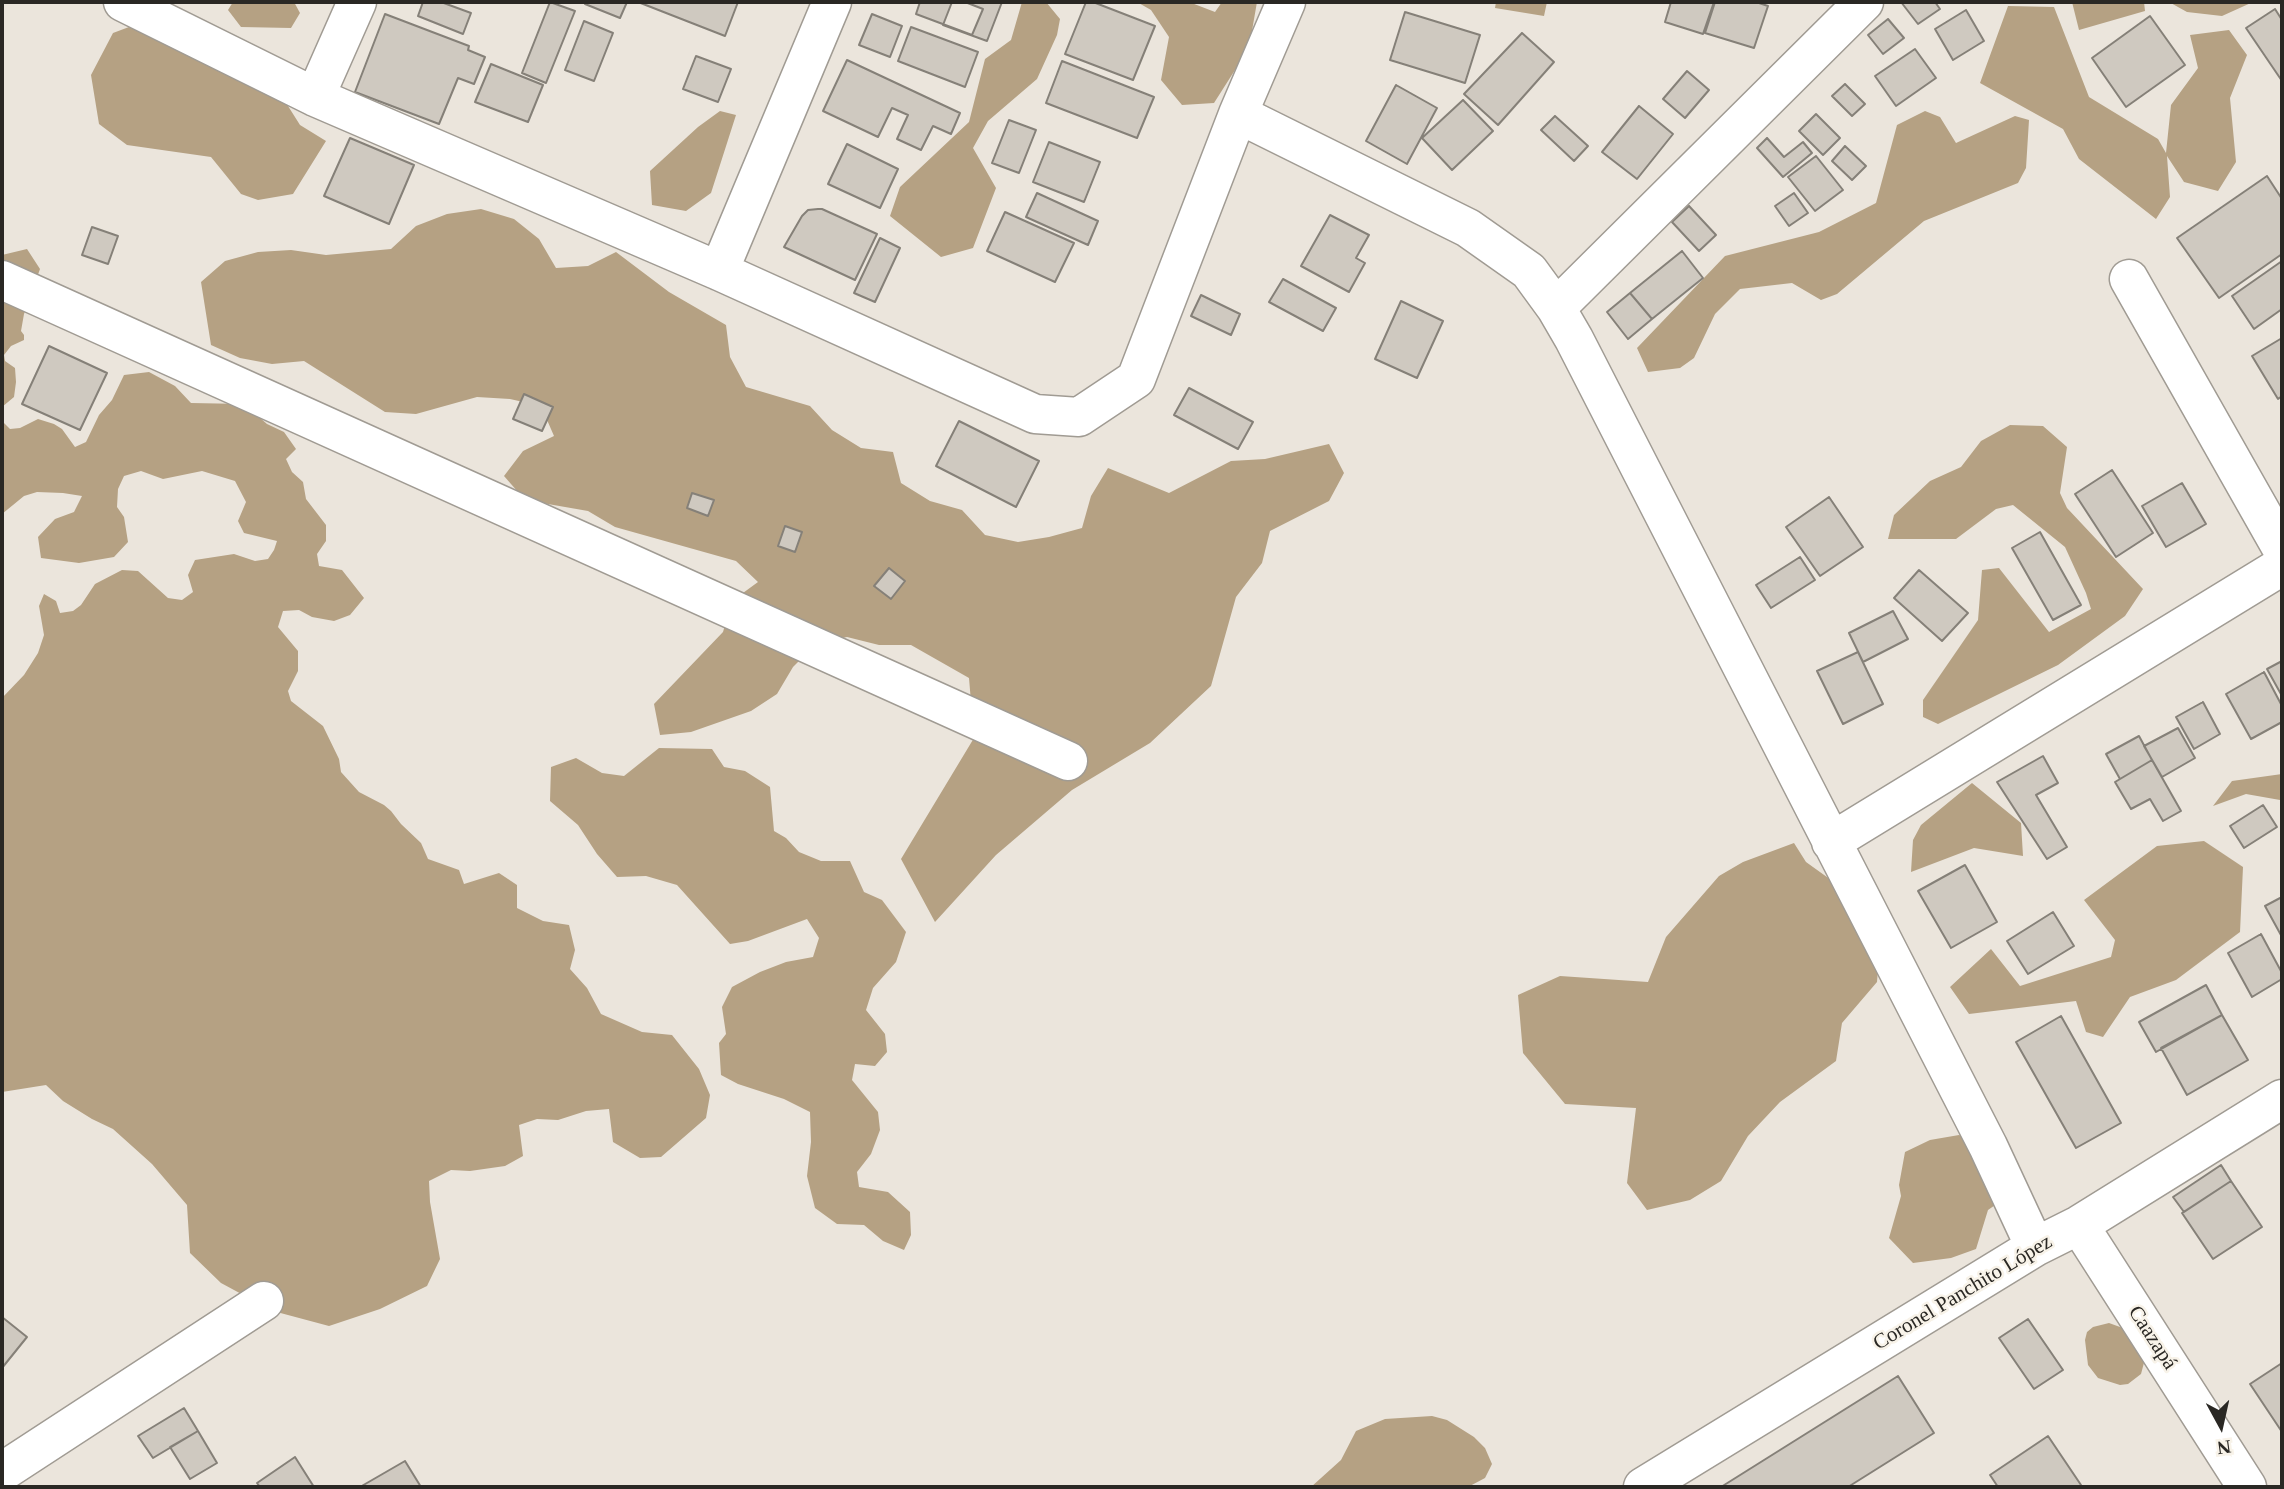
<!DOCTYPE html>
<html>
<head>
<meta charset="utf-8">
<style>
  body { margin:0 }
  #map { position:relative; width:2284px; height:1489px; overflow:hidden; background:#ebe5dc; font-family:"Times New Roman",serif }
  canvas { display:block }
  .frame { position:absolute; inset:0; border:4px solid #2a2824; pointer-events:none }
  .north { position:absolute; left:2186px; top:1391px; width:70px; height:70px; -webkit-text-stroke:5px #f8f3e9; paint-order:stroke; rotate:172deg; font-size:19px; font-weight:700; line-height:28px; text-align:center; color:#2a2824 }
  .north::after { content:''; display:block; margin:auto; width:24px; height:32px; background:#2a2824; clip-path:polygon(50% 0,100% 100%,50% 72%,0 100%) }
</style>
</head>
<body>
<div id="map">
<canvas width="2284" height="1489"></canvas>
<div class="frame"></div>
<div class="north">N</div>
</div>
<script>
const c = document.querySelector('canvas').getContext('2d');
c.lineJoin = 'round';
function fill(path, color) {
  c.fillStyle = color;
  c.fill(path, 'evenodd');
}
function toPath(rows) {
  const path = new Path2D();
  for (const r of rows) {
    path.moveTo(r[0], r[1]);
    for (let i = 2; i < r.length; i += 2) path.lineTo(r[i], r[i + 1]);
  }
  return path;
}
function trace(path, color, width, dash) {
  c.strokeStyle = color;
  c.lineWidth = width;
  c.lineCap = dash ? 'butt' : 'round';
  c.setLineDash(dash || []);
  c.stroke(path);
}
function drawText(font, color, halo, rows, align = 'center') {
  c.font = font + ' "Times New Roman",serif';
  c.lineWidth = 5;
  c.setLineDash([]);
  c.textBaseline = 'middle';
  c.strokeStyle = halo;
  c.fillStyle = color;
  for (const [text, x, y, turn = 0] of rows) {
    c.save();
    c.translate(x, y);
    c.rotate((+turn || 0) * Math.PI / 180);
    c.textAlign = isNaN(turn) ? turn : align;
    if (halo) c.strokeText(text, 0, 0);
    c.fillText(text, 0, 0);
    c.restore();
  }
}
const forest = toPath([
  [233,2,294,2,300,13,291,28,241,27,228,10],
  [1022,2,1046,2,1060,19,1057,35,1037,79,988,121,973,148,996,188,973,248,941,257,890,216,900,187,969,122,985,59,1011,40],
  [1137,2,1189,2,1215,12,1222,2,1257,2,1249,48,1214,103,1182,105,1161,80,1169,37,1151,10],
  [1496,2,1547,2,1544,16,1495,8],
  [2072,2,2144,2,2145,11,2079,30],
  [2169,2,2253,2,2222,16,2187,12],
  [2008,6,2054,7,2089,97,2158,139,2166,153,2171,105,2198,68,2190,35,2229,30,2247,55,2230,98,2236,162,2218,191,2184,182,2167,156,2170,197,2156,219,2079,159,2063,129,1980,83],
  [129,27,276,87,300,125,326,141,293,194,258,200,241,194,211,157,127,145,99,124,91,75,113,33],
  [720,111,736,115,711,193,686,211,652,205,650,171,698,127],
  [1925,111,1940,117,1956,143,2015,116,2029,120,2026,168,2018,183,1924,221,1837,294,1821,300,1792,283,1740,289,1715,314,1694,358,1680,368,1648,372,1637,348,1725,256,1819,232,1876,203,1897,125],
  [481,209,514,219,539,239,556,268,588,266,616,252,669,292,726,325,730,357,746,387,810,406,832,430,861,448,893,452,901,483,930,501,962,510,985,535,1018,542,1049,537,1082,528,1091,496,1108,468,1169,493,1231,461,1265,459,1329,444,1344,473,1329,501,1270,531,1262,563,1236,597,1211,686,1150,743,1072,790,996,855,935,922,901,859,974,738,969,678,911,645,879,645,847,637,816,644,793,667,777,694,751,711,691,732,660,735,654,704,723,632,732,601,758,582,736,561,615,527,588,511,525,500,504,476,523,451,554,436,541,406,510,399,477,397,416,414,385,412,304,361,272,364,240,358,211,345,201,282,225,261,258,252,291,250,326,255,391,249,416,226,447,214],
  [27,249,40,269,24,314,21,331,24,335,24,340,11,346,4,355,5,361,15,368,16,382,14,397,2,407,2,255],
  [149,372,175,386,191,403,244,404,267,424,284,432,296,449,286,459,292,472,303,482,306,499,326,525,326,541,317,554,319,566,342,570,364,598,350,615,334,621,312,617,299,610,283,611,278,627,298,651,298,671,288,691,291,701,323,726,339,759,341,772,359,792,384,805,391,811,401,824,421,843,428,859,459,870,464,884,499,873,517,885,517,908,543,921,569,925,575,950,570,969,587,988,601,1014,642,1032,672,1035,699,1069,710,1095,706,1118,661,1157,640,1158,613,1142,609,1109,586,1111,558,1120,537,1119,519,1125,523,1156,505,1166,470,1171,451,1170,429,1181,430,1202,440,1259,427,1286,380,1309,329,1326,273,1311,221,1283,190,1253,187,1205,152,1164,113,1129,92,1119,63,1101,46,1085,2,1092,2,698,24,675,38,653,44,635,39,606,44,594,56,601,60,613,73,611,81,605,95,584,122,570,138,571,168,598,182,600,193,592,188,575,195,560,234,554,255,561,268,559,274,550,277,541,244,533,238,521,246,502,235,481,202,471,163,479,141,471,124,476,118,489,117,507,124,517,128,542,114,557,79,563,41,558,38,537,55,519,74,512,82,496,63,493,37,492,24,496,2,514,2,421,10,429,20,428,38,419,54,424,62,429,75,447,86,442,99,415,112,400,124,375],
  [2010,425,2043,426,2067,447,2060,493,2067,508,2143,589,2125,616,2058,665,1938,724,1923,717,1923,700,1978,620,1982,570,1999,568,2049,632,2091,609,2086,593,2065,547,2013,505,1996,509,1956,539,1888,539,1894,515,1930,481,1961,467,1981,441],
  [659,748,712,749,724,767,745,771,770,787,774,831,786,838,799,852,821,861,850,861,864,892,882,900,906,932,896,962,873,988,866,1010,885,1034,887,1052,875,1066,855,1064,852,1080,878,1112,880,1130,871,1154,857,1172,859,1187,888,1192,910,1212,911,1235,904,1250,883,1241,864,1225,837,1224,815,1208,807,1176,811,1142,810,1112,784,1099,738,1084,721,1075,719,1043,726,1034,722,1007,732,987,760,972,786,962,813,957,819,938,807,919,748,941,730,944,677,885,646,876,617,877,597,854,578,825,550,801,551,767,576,758,602,773,624,776],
  [2282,774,2282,804,2280,800,2246,794,2213,806,2232,781],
  [1972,783,2021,823,2023,856,1974,848,1911,872,1913,840,1921,825],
  [2204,841,2243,867,2240,932,2176,980,2130,997,2103,1037,2086,1032,2076,1001,1969,1014,1950,987,1991,949,2020,986,2111,957,2115,940,2084,900,2157,846],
  [1794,843,1806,862,1845,890,1880,944,1877,982,1842,1023,1836,1061,1780,1102,1748,1136,1721,1181,1690,1200,1647,1210,1627,1183,1636,1108,1565,1104,1523,1053,1518,995,1560,976,1648,982,1666,937,1719,876,1743,862],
  [1959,1135,1988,1146,1998,1203,1988,1210,1976,1249,1951,1258,1913,1263,1889,1238,1901,1196,1899,1185,1905,1152,1930,1140],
  [2109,1323,2131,1331,2145,1359,2141,1374,2128,1384,2120,1385,2098,1378,2088,1365,2085,1340,2087,1332,2093,1327],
  [1432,1416,1447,1420,1474,1437,1485,1448,1492,1464,1485,1478,1468,1487,1311,1487,1341,1460,1356,1431,1385,1419]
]);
const building = toPath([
  [423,2,441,2,471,13,463,34,418,16,423,2],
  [550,2,575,11,546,83,522,73,550,2],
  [586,2,627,2,620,18,585,4,586,2],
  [638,2,738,2,725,36,638,2],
  [920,2,965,2,983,9,972,35,916,14,920,2],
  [952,2,1002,2,987,41,943,25,952,2],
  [1086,2,1093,2,1155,26,1133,80,1065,54,1086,2],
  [1671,2,1714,2,1703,34,1665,22,1671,2],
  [1715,2,1756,2,1768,6,1754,48,1705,33,1715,2],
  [1901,2,1935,2,1940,9,1918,24,1901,2],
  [2275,9,2282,20,2282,81,2246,28,2275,9],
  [1966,10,1984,41,1953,60,1935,29,1966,10],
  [1405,12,1480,35,1465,83,1390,60,1405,12],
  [385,14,469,46,468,50,485,57,474,84,458,78,439,124,355,92,385,14],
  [872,14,902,26,890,57,859,45,872,14],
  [2150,16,2185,65,2126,107,2092,58,2150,16],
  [1888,19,1904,38,1883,54,1868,35,1888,19],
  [584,21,613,33,594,81,565,70,584,21],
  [911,27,978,52,965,87,898,61,911,27],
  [1522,33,1554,62,1498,125,1464,94,1522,33],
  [1915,49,1936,78,1896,106,1875,76,1915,49],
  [696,56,731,69,718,102,683,89,696,56],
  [847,60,960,113,951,134,933,126,921,150,897,139,908,115,892,108,878,137,823,111,847,60],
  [1062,61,1154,97,1137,138,1046,103,1062,61],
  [491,64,543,85,528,122,475,102,491,64],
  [1687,71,1709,90,1685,118,1663,99,1687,71],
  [1845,84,1865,104,1852,116,1832,96,1845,84],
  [1396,85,1437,108,1407,164,1366,141,1396,85],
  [1463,100,1493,131,1452,170,1422,138,1463,100],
  [1639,106,1673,134,1637,179,1602,152,1639,106],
  [1816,114,1840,138,1823,155,1799,131,1816,114],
  [1555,116,1588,146,1574,161,1541,130,1555,116],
  [1009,120,1036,130,1019,173,992,163,1009,120],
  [350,138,414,165,389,224,324,196,350,138],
  [1767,138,1784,157,1803,142,1812,153,1783,177,1757,148,1767,138],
  [1049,142,1100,162,1084,202,1033,182,1049,142],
  [847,144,898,169,880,208,828,184,847,144],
  [1845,146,1866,166,1852,180,1832,161,1845,146],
  [1816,156,1843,190,1815,211,1788,177,1816,156],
  [2267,176,2282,199,2282,254,2219,298,2177,238,2267,176],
  [1037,193,1098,221,1088,245,1026,217,1037,193],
  [1794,193,1808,213,1789,226,1775,206,1794,193],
  [1689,206,1716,235,1699,251,1672,222,1689,206],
  [818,209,822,209,877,234,855,280,784,247,802,216,808,210,818,209],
  [1005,212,1074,243,1055,282,987,251,1005,212],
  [1330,215,1369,235,1356,258,1365,263,1349,292,1301,266,1330,215],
  [92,227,118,236,108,264,82,255,92,227],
  [880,238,900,248,875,302,854,293,880,238],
  [1682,251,1703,278,1652,319,1630,293,1682,251],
  [2282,261,2282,309,2254,329,2232,296,2282,261],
  [1283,279,1336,308,1323,331,1269,302,1283,279],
  [1630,293,1652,319,1628,339,1607,312,1630,293],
  [1201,295,1240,314,1231,335,1191,316,1201,295],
  [1401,301,1443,321,1417,378,1375,359,1401,301],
  [2282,338,2282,396,2278,399,2252,356,2282,338],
  [49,346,107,373,80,430,22,404,49,346],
  [1189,388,1253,422,1238,449,1174,415,1189,388],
  [524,394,553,407,542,431,513,419,524,394],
  [959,421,1039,461,1016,507,936,466,959,421],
  [2112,470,2153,533,2116,557,2075,494,2112,470],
  [2182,483,2206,524,2166,547,2142,506,2182,483],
  [692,493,714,500,708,516,687,508,692,493],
  [1829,497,1863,547,1820,576,1786,527,1829,497],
  [785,526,802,532,795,552,778,546,785,526],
  [2040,532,2081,605,2053,620,2012,548,2040,532],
  [1800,557,1815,580,1771,608,1756,585,1800,557],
  [889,568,905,581,891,599,874,586,889,568],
  [1919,570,1968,613,1942,641,1894,598,1919,570],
  [1893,611,1908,639,1863,662,1849,633,1893,611],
  [1858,652,1883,704,1843,724,1817,671,1858,652],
  [2282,661,2282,696,2267,669,2282,661],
  [2264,672,2282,706,2282,722,2251,739,2226,694,2264,672],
  [2203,702,2220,734,2194,749,2176,717,2203,702],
  [2178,728,2195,758,2162,777,2144,746,2178,728],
  [2139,736,2152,760,2120,779,2106,754,2139,736],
  [2043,756,2058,783,2036,795,2067,847,2047,859,1997,782,2043,756],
  [2152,760,2181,811,2163,821,2150,799,2131,809,2115,782,2152,760],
  [2263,805,2277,827,2244,848,2230,826,2263,805],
  [1965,865,1997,922,1951,948,1918,891,1965,865],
  [2282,897,2282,937,2265,906,2282,897],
  [2053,912,2074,946,2028,974,2007,941,2053,912],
  [2261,934,2282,973,2282,979,2252,997,2228,953,2261,934],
  [2206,985,2222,1015,2156,1052,2139,1022,2206,985],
  [2222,1015,2248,1060,2187,1095,2161,1048,2222,1015],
  [2061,1016,2121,1123,2076,1148,2016,1042,2061,1016],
  [2221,1165,2231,1181,2184,1212,2173,1197,2221,1165],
  [2231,1181,2262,1227,2213,1259,2182,1213,2231,1181],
  [2,1317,27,1337,2,1368,2,1317],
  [2028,1319,2063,1370,2034,1389,1999,1338,2028,1319],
  [2282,1363,2282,1432,2250,1384,2282,1363],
  [1898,1376,1934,1433,1848,1487,1721,1487,1898,1376],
  [184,1408,198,1431,153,1458,138,1436,184,1408],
  [198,1431,217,1463,190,1479,170,1447,198,1431],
  [2048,1436,2081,1485,2078,1487,1998,1487,1990,1475,2048,1436],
  [295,1457,314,1487,260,1487,257,1483,295,1457],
  [405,1461,421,1487,360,1487,405,1461]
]);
const street = toPath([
  [123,2,315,97,719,271,1035,414,1079,417,1136,379,1238,114,1286,2],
  [315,97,357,2],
  [1238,114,1468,228,1529,271,1556,308,1574,339,1988,1146,2035,1247],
  [719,271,832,2],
  [2129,279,2282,549],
  [2,280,1068,761],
  [1556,308,1864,2],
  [1831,842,2282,566],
  [2079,1225,2247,1487],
  [2,1472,264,1301],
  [1643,1487,2035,1247,2079,1225,2282,1099]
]);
const streetNames = [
  ["Coronel Panchito López",1963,1293,-31],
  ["Caazapá",2152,1338,57]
];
fill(forest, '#b5a183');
fill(building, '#cfc9c0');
trace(building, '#858078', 2);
trace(street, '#a09b93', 41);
trace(street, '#fff', 38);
drawText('21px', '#2a2824', '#f8f3e9', streetNames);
</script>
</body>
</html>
